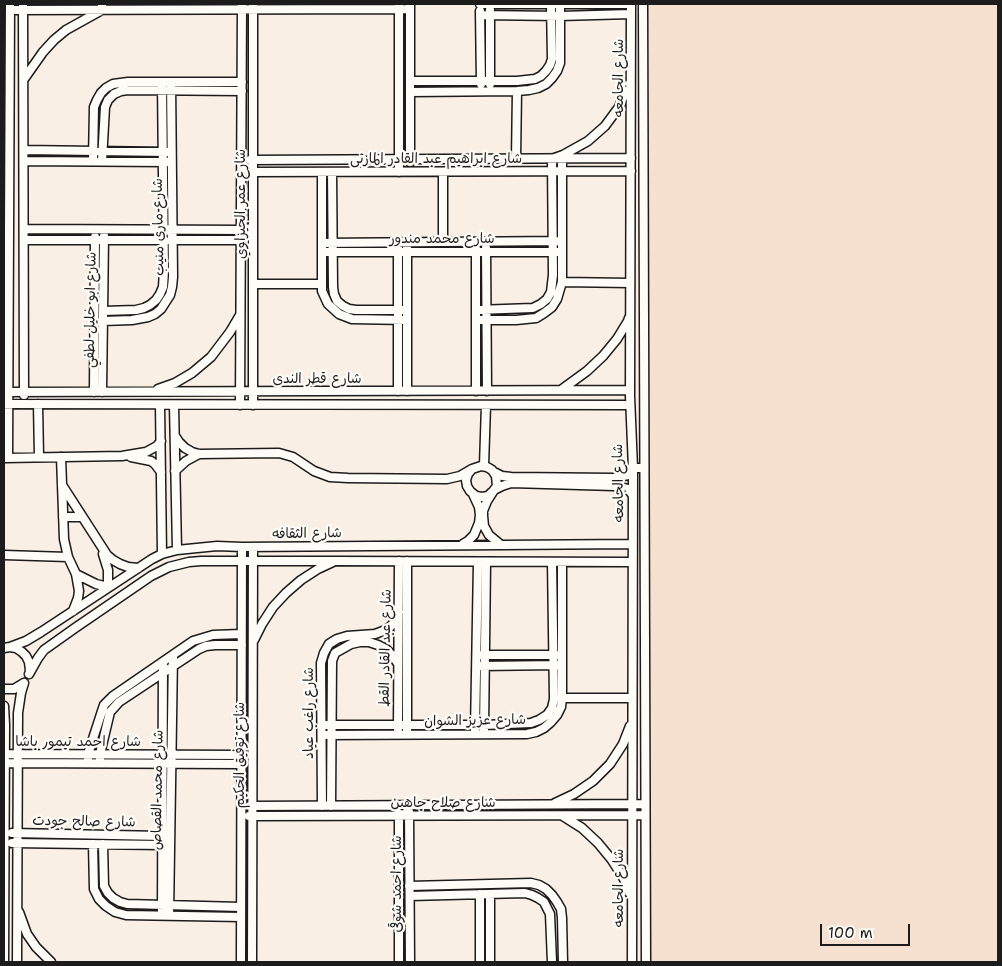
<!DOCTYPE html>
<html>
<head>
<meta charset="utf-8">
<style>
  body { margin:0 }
  #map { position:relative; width:1002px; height:966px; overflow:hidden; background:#faefe5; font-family:"Shantell Sans",sans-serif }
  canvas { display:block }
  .frame { position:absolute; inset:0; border:5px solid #1c1c1c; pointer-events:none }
  .scale { position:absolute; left:820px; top:924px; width:90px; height:22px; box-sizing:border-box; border:2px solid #1c1c1c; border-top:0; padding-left:6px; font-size:15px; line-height:18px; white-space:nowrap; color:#1c1c1c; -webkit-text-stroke:4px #fdfcf7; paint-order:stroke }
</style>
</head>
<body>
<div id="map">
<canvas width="1002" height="966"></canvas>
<div class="frame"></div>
<div class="scale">100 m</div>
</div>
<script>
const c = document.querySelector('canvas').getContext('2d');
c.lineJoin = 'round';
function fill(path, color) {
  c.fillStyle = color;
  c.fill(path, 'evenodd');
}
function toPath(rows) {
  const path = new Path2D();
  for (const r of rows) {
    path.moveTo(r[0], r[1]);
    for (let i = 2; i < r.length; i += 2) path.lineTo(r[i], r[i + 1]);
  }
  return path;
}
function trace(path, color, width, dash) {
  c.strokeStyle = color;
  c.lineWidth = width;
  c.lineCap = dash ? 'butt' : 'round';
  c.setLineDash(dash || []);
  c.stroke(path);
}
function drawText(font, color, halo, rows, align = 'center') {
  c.font = font + ' "Shantell Sans","Playpen Sans Arabic",sans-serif';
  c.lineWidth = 4.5;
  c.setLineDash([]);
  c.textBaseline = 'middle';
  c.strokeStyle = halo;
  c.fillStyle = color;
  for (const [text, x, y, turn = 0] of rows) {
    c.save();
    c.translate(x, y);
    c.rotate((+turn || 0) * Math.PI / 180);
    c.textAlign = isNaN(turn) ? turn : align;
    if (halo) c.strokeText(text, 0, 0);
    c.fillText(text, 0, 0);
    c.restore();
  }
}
const built = toPath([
  [642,4,998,4,998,962,643,962]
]);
const minor = toPath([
  [23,4,24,395],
  [410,4,410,162],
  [480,4,631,4],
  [631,4,630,396,633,468,632,962],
  [643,4,646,962],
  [399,6,399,172],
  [10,10,410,9],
  [490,10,490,84],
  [480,11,481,84],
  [480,15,560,16,631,14],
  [24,79,43,52,54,40,66,30,102,10,102,4],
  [410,81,517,81,535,79,541,76,546,71,550,65,552,59,551,4],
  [410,92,517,91,529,90,538,88,546,84,552,78,557,71,560,63,560,4],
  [24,150,167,152],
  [516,159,517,91],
  [250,160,631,158],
  [24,161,167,162],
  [93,161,94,107,97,100,101,93,106,88,113,84,128,82,242,82],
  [102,161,105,107,108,100,114,94,121,91,128,90,242,91],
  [248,172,631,171],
  [322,172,322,291,328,304,339,314,352,319,407,320],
  [332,172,333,287,334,294,337,301,343,306,349,309,356,310,407,310],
  [443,172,443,242],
  [24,229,246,230],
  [24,240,244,240],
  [322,243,562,241],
  [398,247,398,391],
  [407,248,407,391],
  [486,248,487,391],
  [322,252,562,252],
  [562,282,630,283],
  [253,284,322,284],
  [476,310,533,308,541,304,547,299,551,292,553,275,552,159,563,155,588,141,605,126,619,107,628,85],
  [103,311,136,310,144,308,150,305,156,300,160,294,163,287,164,271,162,82],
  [476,320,516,320,536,318,544,313,552,307,557,299,562,282,562,159],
  [103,321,132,320,148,317,155,314,161,309,170,295,172,287,173,277,171,82],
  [158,389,175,383,192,373,211,357,230,332,240,315],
  [561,390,587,371,603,356,617,339,628,321,629,318],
  [476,391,476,249],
  [4,392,630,390],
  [94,392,95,237],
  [102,392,104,236],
  [4,404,630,405],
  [38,404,39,457],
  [160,405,162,554],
  [174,405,177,550],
  [240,405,242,4],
  [253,405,253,4],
  [175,436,179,442,185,448,192,452,199,454,279,453,293,457,314,471,330,477,348,478,447,479,460,476,472,469],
  [61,457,64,539,68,557,76,574,79,591,78,598,73,611],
  [131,457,151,461,155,464,161,472],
  [5,458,122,456,146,452,157,446,161,441],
  [8,458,10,4],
  [484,466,486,405],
  [175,471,186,461,199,454],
  [494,472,502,476,511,477,614,478,628,475,631,473,633,468,644,468],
  [62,485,107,555,113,560,120,564,128,567,138,568],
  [494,490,502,486,511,483,614,486,628,489,632,494],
  [492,492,488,496,482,497,476,496,470,491,467,486,466,480,468,474,472,469,481,466,487,467,492,470,496,476,497,486,494,490,487,501,483,511,483,516,484,526,489,535,501,545],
  [63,517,82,517],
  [463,544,468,541,474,535,479,523,480,515,479,507,473,494],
  [4,555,68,557],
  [407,561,407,730],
  [76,574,96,584,108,587,108,570,103,554],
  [254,640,262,624,273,607,286,593,301,580,318,569,333,562],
  [10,647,26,641,41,632,152,559,162,554,177,550,217,546,242,547,632,544],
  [4,648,10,647,16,648,22,652,26,656,29,662,30,671],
  [481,655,557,655],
  [480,666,559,665],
  [29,674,38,658,44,650,75,628,151,576,169,567,189,562,201,561,336,561,632,562],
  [4,689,14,689,24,683],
  [562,698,631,698],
  [4,706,5,725,4,962],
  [322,725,484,725,531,723,539,720,547,715,552,708,554,699,552,562],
  [398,729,399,561],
  [475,730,478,562],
  [484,730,486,562],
  [322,735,527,734,536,732,544,728,551,722,557,715,561,707,562,698,562,562],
  [5,754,242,755],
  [88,759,88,754,102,711,104,705,113,696,193,641,213,635,241,634],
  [100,759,100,754,110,712,119,702,199,649,206,646,215,645,242,645],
  [4,761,5,763,242,764],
  [555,803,574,794,593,781,610,764,623,744,630,726],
  [250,806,645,804],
  [322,806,321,663,324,653,329,644,337,639,347,636,375,634,383,631,390,627,396,620,399,612],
  [331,806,332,661,335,653,351,644,360,642,369,642,378,645,386,649,393,656,398,664],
  [399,812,399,962],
  [409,812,410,962],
  [249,816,645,815],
  [563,816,582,828,598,843,612,860,624,879,630,894],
  [12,833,162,836],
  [12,843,162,845],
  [93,844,94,889,99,899,106,906,115,912,126,915,241,917],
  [103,844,104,886,108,893,113,898,120,902,127,904,241,907],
  [409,886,531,883,539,885,546,889,552,895,557,902,561,909,562,918,563,962],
  [490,894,490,962],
  [410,896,525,893,532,895,538,898,544,902,550,914,552,962],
  [19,912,27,934,36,947,51,962],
  [162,915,163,662],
  [169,915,173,655],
  [17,962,18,713,21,693,24,683],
  [241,962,242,547],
  [252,962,253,547],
  [480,962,480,894]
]);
const streetNames = [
  ["شارع الجامعه",619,78,-90],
  ["شارع ابراهيم عبد القادر المازنى",436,159],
  ["شارع عمر الجيزاوي",241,204,-90],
  ["شارع ماري منيب",159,227,-91],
  ["شارع محمد مندور",442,239],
  ["شارع ابو خليل لطفي",91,310,-89],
  ["شارع قطر الندى",317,379],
  ["شارع الجامعه",619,483,-91],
  ["شارع الثقافه",307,534,-1],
  ["شارع عبد القادر القط",386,648,-89],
  ["شارع راغب عياد",309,713,-90],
  ["شارع عزيز الشوان",475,721,-1],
  ["شارع احمد تيمور باشا",78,742],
  ["شارع توفيق الحكيم",240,755,-90],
  ["شارع محمد القصاص",158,790,-89],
  ["شارع صلاح جاهين",443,803],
  ["شارع صالح جودت",84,822,1],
  ["شارع احمد شوقى",397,884,-90],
  ["شارع الجامعه",619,888,-90]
];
fill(built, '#f6e0cf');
trace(minor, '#1c1c1c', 11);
trace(minor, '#fdfcf7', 8);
drawText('14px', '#1c1c1c', '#fdfcf7', streetNames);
</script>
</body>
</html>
